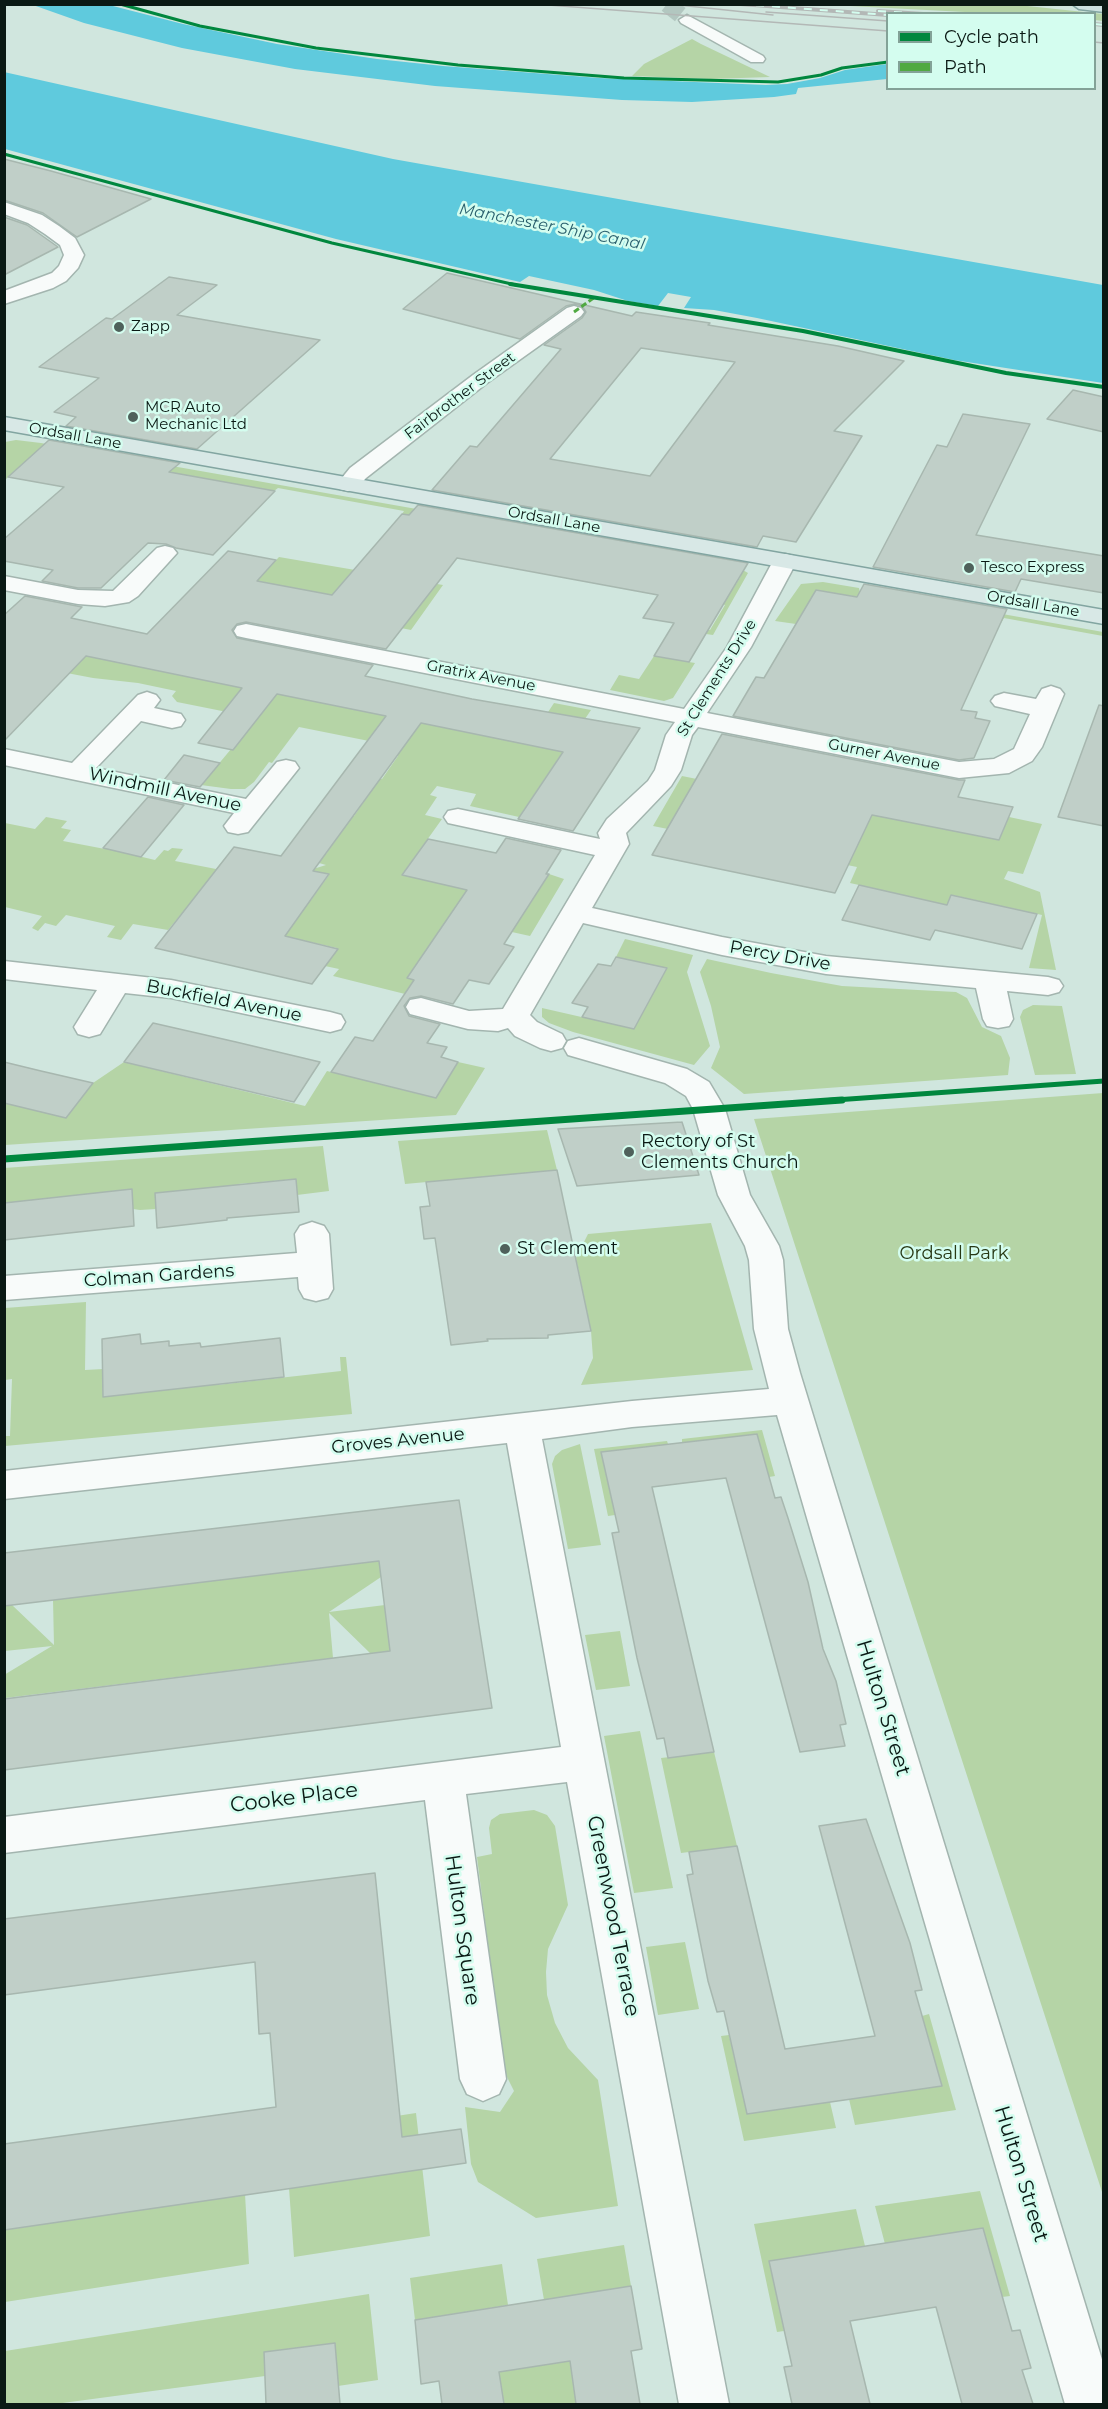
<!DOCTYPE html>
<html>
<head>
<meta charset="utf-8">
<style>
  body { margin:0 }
  #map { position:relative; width:1108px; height:2409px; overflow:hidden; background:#d0e6de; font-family:Montserrat,sans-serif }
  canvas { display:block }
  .frame { position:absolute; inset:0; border:6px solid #0a1914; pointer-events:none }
  .legend { position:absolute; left:886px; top:12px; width:210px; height:78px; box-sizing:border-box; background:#d4fdef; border:2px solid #83a297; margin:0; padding:8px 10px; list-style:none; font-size:18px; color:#0a1914 }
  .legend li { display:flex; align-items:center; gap:12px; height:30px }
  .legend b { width:30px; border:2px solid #83a297 }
</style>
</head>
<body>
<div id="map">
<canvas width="1108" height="2409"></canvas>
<div class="frame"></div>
<ul class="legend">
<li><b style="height:8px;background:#00873e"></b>Cycle path</li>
<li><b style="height:8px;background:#50a942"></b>Path</li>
</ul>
</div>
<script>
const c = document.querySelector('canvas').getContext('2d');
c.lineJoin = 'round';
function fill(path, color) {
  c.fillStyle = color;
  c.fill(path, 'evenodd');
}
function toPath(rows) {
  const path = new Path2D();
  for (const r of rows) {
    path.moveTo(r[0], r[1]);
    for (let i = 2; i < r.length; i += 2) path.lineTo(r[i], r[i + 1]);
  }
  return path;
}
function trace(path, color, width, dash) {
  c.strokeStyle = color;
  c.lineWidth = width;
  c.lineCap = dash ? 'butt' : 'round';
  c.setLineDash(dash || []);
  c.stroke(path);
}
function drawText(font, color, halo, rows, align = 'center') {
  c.font = font + ' Montserrat,sans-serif';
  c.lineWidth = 5;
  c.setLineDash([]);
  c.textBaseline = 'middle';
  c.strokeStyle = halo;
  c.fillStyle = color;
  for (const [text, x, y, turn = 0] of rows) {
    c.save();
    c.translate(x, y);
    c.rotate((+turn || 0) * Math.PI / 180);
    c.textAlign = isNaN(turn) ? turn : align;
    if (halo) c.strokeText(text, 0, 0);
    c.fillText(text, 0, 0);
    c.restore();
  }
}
const green = toPath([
  [1018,5,1103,14,1103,21,1095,20,1094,14,984,13,831,5],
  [692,39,701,44,770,77,711,79,632,76,644,64],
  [16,440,41,443,73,449,22,464,5,480,5,442],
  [98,453,701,559,402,514,404,511,278,488,274,491,92,459],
  [279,557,443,585,411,630,401,628,414,610,326,594,312,610,227,613],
  [741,569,748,573,713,635,699,633,701,628,710,630,725,605,717,603,727,589,733,589,741,576],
  [823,582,859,588,860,593,858,597,816,590,796,624,775,621,801,584],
  [885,593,1103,632,1103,636,1004,618,1001,623,875,600],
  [4,639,527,744,554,703,591,710,519,817,470,806,476,794,437,786,430,795,437,797,425,815,442,819,402,875,530,904,549,874,564,879,530,936,448,918,408,978,422,982,413,996,333,976,339,969,325,966,337,948,182,913,168,930,133,924,121,940,107,937,115,926,66,915,56,926,45,923,38,931,32,928,42,916,5,907,5,823,35,829,46,817,67,821,61,828,71,830,63,841,105,849,114,839,113,850,155,860,164,850,168,851,172,848,183,849,175,861,216,869,225,858,240,862,291,896,311,900,329,875,310,870,326,865,312,861,307,850,326,854,343,830,335,813,354,816,370,793,363,775,382,779,398,756,380,753,394,746,299,727,272,763,269,762,254,782,245,789,231,789,201,785,257,718,177,702,172,696,176,691,138,683,93,678,25,665],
  [654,656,695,663,673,698,664,701,610,690,619,675,639,679],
  [682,776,999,840,1009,817,1042,824,1023,874,1008,871,1004,879,1040,892,1056,970,1029,968,1042,915,952,895,947,905,859,885,850,883,857,867,653,826],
  [625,939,693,955,687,972,710,1046,694,1065,573,1032,549,1023,542,1017,542,1008,634,1029,667,968,616,957],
  [707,959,771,973,842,986,956,992,967,998,982,1027,1001,1036,1010,1058,1008,1075,744,1094,711,1068,720,1047,711,1006,700,972],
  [1033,1005,1062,1006,1076,1074,1035,1075,1020,1017,1023,1010],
  [124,1062,305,1106,327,1071,435,1098,458,1062,485,1068,456,1115,5,1145,5,1103,66,1118,93,1083],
  [1103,1093,1104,1093,1103,2195,754,1119],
  [547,1130,557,1170,405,1184,398,1141],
  [323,1146,329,1191,297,1195,296,1179,238,1184,239,1200,155,1193,156,1209,140,1210,133,1209,132,1189,5,1203,4,1168],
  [711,1223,753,1370,581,1385,593,1358,591,1331,576,1258,588,1234],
  [86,1302,85,1370,215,1363,217,1385,341,1371,340,1357,346,1357,352,1414,5,1446,5,1436,10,1436,12,1379,5,1380,5,1308],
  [762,1430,775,1476,769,1477,757,1434,682,1443,682,1439],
  [667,1441,668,1444,601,1452,615,1515,608,1516,594,1449],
  [580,1444,601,1545,568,1549,552,1464,555,1456,562,1450],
  [379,1561,381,1577,329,1612,385,1605,390,1651,371,1654,329,1613,333,1658,5,1698,4,1675,52,1646,5,1651,5,1606,12,1605,54,1645,53,1600],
  [620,1631,630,1686,596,1690,585,1635],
  [640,1731,673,1888,634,1893,604,1736],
  [714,1752,737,1846,681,1853,661,1758],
  [534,1810,547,1815,555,1826,568,1905,548,1949,546,1972,547,1995,555,2023,568,2048,598,2080,618,2206,536,2218,478,2182,471,2164,465,2107,500,2112,514,2091,504,2071,477,1857,492,1854,489,1828,491,1820,500,1814],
  [685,1942,699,2009,658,2015,646,1947],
  [929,2014,956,2110,855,2125,849,2099,942,2086,922,2016],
  [729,2035,747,2114,830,2102,836,2128,744,2141,721,2036],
  [416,2113,430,2236,294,2257,289,2188,390,2117],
  [980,2191,1010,2296,1002,2297,885,2244,875,2206],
  [245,2194,249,2264,5,2302,5,2230],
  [856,2209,865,2246,769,2261,784,2331,777,2332,754,2224],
  [624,2245,631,2286,544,2300,537,2259],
  [502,2264,508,2305,415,2320,410,2278],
  [369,2294,378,2380,338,2386,335,2343,264,2352,265,2376,55,2404,5,2404,5,2351],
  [570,2361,576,2404,504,2404,499,2372]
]);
const water = toPath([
  [33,5,109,5,183,24,277,44,377,59,443,66,599,78,766,85,787,84,820,78,845,70,887,64,887,79,798,88,796,94,774,97,692,102,622,100,435,86,295,69,182,48,84,23],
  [4,72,393,159,1103,285,1103,383,954,360,757,318,714,310,684,308,691,297,668,293,658,306,628,301,594,290,529,276,520,282,336,239,5,149]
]);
const building = toPath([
  [4,159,51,171,151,199,77,237,43,213,4,200,4,159],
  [4,217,27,225,58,247,4,275,4,217],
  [447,273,632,316,636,312,710,323,708,325,838,346,904,361,834,431,862,436,796,542,763,536,757,547,432,490,470,446,477,447,561,349,544,345,582,318,586,312,582,306,575,304,566,306,520,339,403,309,447,273],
  [641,348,735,362,650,476,550,459,641,348],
  [169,277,217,285,177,315,320,340,197,449,66,426,76,417,54,412,99,378,39,367,106,318,112,319,169,277],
  [1073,390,1104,397,1104,432,1047,419,1073,390],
  [963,414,1030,424,976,535,1104,556,1104,593,1021,579,1015,592,873,567,937,445,947,447,963,414],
  [49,440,180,463,169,472,275,491,213,555,176,548,166,544,148,543,101,588,78,588,42,581,53,570,4,561,4,539,64,487,8,477,49,440],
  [418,505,748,563,689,662,654,656,674,623,643,618,658,595,457,558,386,649,246,622,237,624,232,630,237,638,373,665,365,676,472,699,640,728,573,831,518,819,563,752,421,723,313,871,329,874,285,936,338,949,312,984,155,948,234,847,281,856,386,716,277,694,233,750,198,743,242,688,86,656,4,741,4,615,25,596,82,607,71,618,147,634,228,551,276,560,257,581,332,595,402,514,409,515,418,505],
  [864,584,1007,609,961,710,977,712,975,718,990,721,974,758,959,760,733,716,756,677,764,678,816,590,857,597,864,584],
  [1099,705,1104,706,1104,826,1058,817,1099,705],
  [722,734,959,780,965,780,958,797,1013,807,999,840,872,815,835,893,652,855,722,734],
  [184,755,220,763,200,787,164,780,184,755],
  [148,797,184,805,141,857,103,848,148,797],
  [506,838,561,850,546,874,549,874,504,944,514,947,489,984,469,980,453,1004,421,996,410,998,404,1006,409,1016,440,1024,427,1043,447,1047,441,1057,458,1062,436,1098,331,1072,355,1037,373,1041,414,980,407,978,467,890,402,875,428,839,496,853,506,838],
  [859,885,947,905,951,895,1037,914,1022,949,935,930,930,940,842,920,859,885],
  [616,957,667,968,634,1029,582,1017,588,1007,572,1003,598,964,611,966,616,957],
  [153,1023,236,1042,320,1062,294,1102,124,1062,153,1023],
  [4,1062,41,1071,93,1083,66,1118,4,1103,4,1062],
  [682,1122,699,1175,577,1186,558,1129,682,1122],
  [557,1170,591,1331,548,1335,548,1338,487,1339,488,1341,451,1345,435,1238,424,1239,420,1207,430,1206,426,1182,557,1170],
  [296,1179,299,1212,227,1218,227,1220,157,1228,155,1193,296,1179],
  [132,1189,134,1226,4,1240,4,1203,132,1189],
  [140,1334,141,1344,169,1341,169,1346,200,1343,201,1347,280,1338,284,1377,103,1397,102,1339,140,1334],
  [757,1434,775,1498,781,1497,788,1518,808,1582,823,1649,836,1681,846,1724,840,1725,845,1746,800,1752,726,1478,652,1487,714,1752,668,1758,664,1738,657,1739,637,1658,612,1533,619,1532,601,1452,757,1434],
  [459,1500,492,1708,4,1770,4,1699,390,1651,379,1561,4,1606,4,1553,459,1500],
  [866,1819,910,1943,922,1990,915,1991,942,2086,747,2114,724,2011,717,2012,708,1981,687,1875,693,1874,689,1852,737,1846,785,2049,875,2036,819,1826,866,1819],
  [375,1873,402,2137,461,2129,466,2163,4,2230,4,2144,276,2107,270,2033,259,2034,255,1962,4,1995,4,1919,375,1873],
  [983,2228,1012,2331,1020,2330,1031,2368,1022,2370,1033,2404,962,2404,936,2307,850,2321,870,2404,792,2404,784,2367,792,2366,769,2261,983,2228],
  [631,2286,642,2349,631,2351,640,2404,576,2404,570,2361,499,2372,504,2404,442,2404,439,2381,421,2384,415,2320,631,2286],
  [335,2343,340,2404,266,2404,264,2352,335,2343]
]);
const minorTunnel = toPath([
  [667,4,687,20]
]);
const minor = toPath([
  [687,15,763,56,765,59,763,62,751,62,681,23,679,20,687,15],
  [4,202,42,215,59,226,75,238,84,255,78,268,66,281,53,288,4,304,4,291,52,273,59,266,64,255,60,245,45,234,28,223,4,214,4,202],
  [574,306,581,308,584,312,581,316,487,383,366,478,356,489,348,491,340,489,337,484,350,468,473,375,567,308,574,306],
  [165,546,173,548,177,553,138,596,129,602,105,606,78,604,4,590,4,576,78,590,113,591,157,548,165,546],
  [785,554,793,556,797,561,751,647,707,713,959,762,994,759,1014,749,1030,714,995,706,991,701,995,696,1004,693,1036,699,1042,689,1051,686,1060,689,1064,694,1042,747,1032,761,1009,773,959,778,698,727,692,735,681,770,671,786,626,833,629,844,592,908,722,937,826,956,1048,977,1059,980,1063,986,1059,992,1048,995,1007,991,1013,1019,1009,1026,998,1028,987,1026,983,1019,976,988,826,974,722,955,583,923,530,1015,537,1022,562,1034,566,1041,562,1048,551,1051,540,1048,515,1036,508,1028,498,1031,468,1029,410,1014,406,1007,410,1000,421,998,469,1011,503,1009,595,855,448,823,444,817,448,811,458,809,600,839,598,833,607,819,648,781,655,770,666,735,675,722,246,638,237,636,234,631,237,626,246,624,684,709,727,647,773,561,777,556,785,554],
  [147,692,156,695,160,700,154,708,181,714,185,720,181,726,172,728,141,721,96,768,246,799,277,762,286,760,295,762,299,768,248,832,238,834,228,832,224,826,234,813,4,765,4,749,72,763,138,695,147,692],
  [4,961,171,980,330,1012,341,1015,345,1022,341,1029,330,1032,171,998,125,993,100,1034,89,1037,78,1034,74,1027,97,990,4,979,4,961],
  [579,1038,687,1069,709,1082,725,1109,750,1195,779,1246,783,1260,788,1329,800,1373,1104,2366,1104,2404,1065,2404,777,1415,632,1427,542,1439,729,2404,679,2404,567,1782,466,1794,506,2079,499,2094,483,2101,467,2094,460,2079,425,1800,4,1853,4,1817,561,1747,507,1443,4,1499,4,1471,632,1401,769,1389,754,1329,749,1260,745,1246,718,1195,693,1109,686,1096,665,1083,568,1055,564,1048,568,1041,579,1038],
  [312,1222,324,1226,329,1234,333,1289,328,1298,316,1301,304,1298,299,1289,298,1277,4,1300,4,1276,297,1253,295,1234,300,1226,312,1222]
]);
const primary = toPath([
  [4,417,1104,610,1104,624,4,430,4,417]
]);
const trunk = toPath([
  [1072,4,1104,4,1104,12,1079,9,1072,4]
]);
const tram = toPath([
  [535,4,888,31],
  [669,4,773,15],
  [766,12,888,21],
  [1094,42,1104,43]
]);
const rail = toPath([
  [740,4,888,15],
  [878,11,923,14],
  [1094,24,1104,25]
]);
const quiet = toPath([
  [574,312,595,297]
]);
const cyclewayFar3 = toPath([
  [120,4,200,26,316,48,458,65,624,78,778,82,821,75,842,68,888,62],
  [4,154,332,243,516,285]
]);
const cyclewayFar2 = toPath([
  [510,284,803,331,1006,373,1104,387]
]);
const cyclewayFar1 = toPath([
  [821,1101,1104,1081]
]);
const cycleway = toPath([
  [4,1159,842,1100]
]);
const markers = [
  [119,327,6,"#4f615b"],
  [133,417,6,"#4f615b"],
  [969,568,6,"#4f615b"],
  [629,1152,6,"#4f615b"],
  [505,1249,6,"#4f615b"]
];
const farPoinames = [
  ["Zapp",131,327],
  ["MCR Auto",145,408],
  ["Mechanic Ltd",145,425],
  ["Tesco Express",981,568]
];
const farStreetnames = [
  ["Fairbrother Street",460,396,-37],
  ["Ordsall Lane",75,436,10],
  ["Ordsall Lane",554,520,10],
  ["Ordsall Lane",1033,604,10],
  ["Gratrix Avenue",481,676,11],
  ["St Clements Drive",717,678,-58],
  ["Gurner Avenue",884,755,11]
];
const farWaternames = [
  ["Manchester Ship Canal",552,227,11]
];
const streetNames = [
  ["Windmill Avenue",165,790,12],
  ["Percy Drive",780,956,10],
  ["Buckfield Avenue",224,1001,11],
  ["Colman Gardens",159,1276,-4],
  ["Groves Avenue",398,1441,-6]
];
const poiNames = [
  ["Rectory of St",641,1142],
  ["Clements Church",641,1163],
  ["St Clement",517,1249]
];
const parkNames = [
  ["Ordsall Park",954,1254]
];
const nearStreetnames = [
  ["Hulton Street",883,1708,73],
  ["Cooke Place",294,1798,-7],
  ["Greenwood Terrace",613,1916,79],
  ["Hulton Square",462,1930,82],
  ["Hulton Street",1021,2174,73]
];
fill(green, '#b5d4a6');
fill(water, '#5fcadd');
fill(building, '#c0cfc8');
trace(building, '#a7b7af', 1.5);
trace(minorTunnel, '#b2c7c0', 17, [17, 9]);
trace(minor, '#a3b5af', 3);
trace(primary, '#82a5a1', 3);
trace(trunk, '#82a5a1', 3);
fill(minor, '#f8fbfa');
fill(primary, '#d8e8e6');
fill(trunk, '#cde2e0');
trace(tram, '#b3b8b6', 1.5);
trace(rail, '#b3b8b6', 4);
trace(rail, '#d4fdef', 2, [8]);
trace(quiet, '#50a942', 3, [6, 3]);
trace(cyclewayFar3, '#00873e', 3);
trace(cyclewayFar2, '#00873e', 4);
trace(cyclewayFar1, '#00873e', 5);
trace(cycleway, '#00873e', 7);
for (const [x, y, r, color] of markers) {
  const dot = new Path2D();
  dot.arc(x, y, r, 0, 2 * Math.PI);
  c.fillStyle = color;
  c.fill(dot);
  trace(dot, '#d4fdef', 2);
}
drawText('15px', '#0a1914', '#d4fdef', farPoinames, 'left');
drawText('15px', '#0a1914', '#d4fdef', farStreetnames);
drawText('italic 16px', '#295f6d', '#d4fdef', farWaternames);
drawText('18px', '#0a1914', '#d4fdef', streetNames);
drawText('18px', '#0a1914', '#d4fdef', poiNames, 'left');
drawText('18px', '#283915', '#d4fdef', parkNames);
drawText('21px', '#0a1914', '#d4fdef', nearStreetnames);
</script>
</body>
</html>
